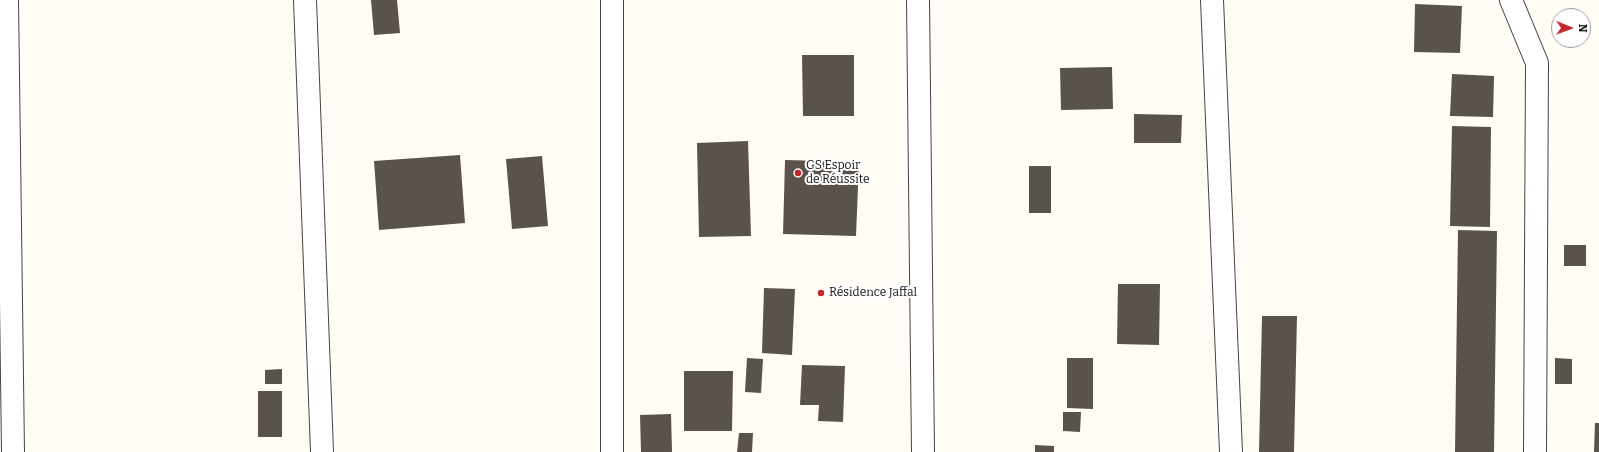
<!DOCTYPE html>
<html>
<head>
<meta charset="utf-8">
<style>
  body { margin:0 }
  #map { position:relative; width:1599px; height:452px; overflow:hidden; background:#fffdf5; font-family:Bitter,serif }
  canvas { display:block }
  .north { position:absolute; left:1551px; top:8px; width:40px; height:40px; box-sizing:border-box; background:#fff; border:1px solid #a0a0a0; border-radius:50%; rotate:91deg; font-size:11px; font-weight:700; line-height:16px; text-align:center; color:#111 }
  .north::after { content:''; display:block; margin:auto; width:14px; height:18px; background:#c4262e; clip-path:polygon(50% 0,100% 100%,50% 72%,0 100%) }
</style>
</head>
<body>
<div id="map">
<canvas width="1599" height="452"></canvas>
<div class="north">N</div>
</div>
<script>
const c = document.querySelector('canvas').getContext('2d');
c.lineJoin = 'round';
function fill(path, color) {
  c.fillStyle = color;
  c.fill(path, 'evenodd');
}
function toPath(rows) {
  const path = new Path2D();
  for (const r of rows) {
    path.moveTo(r[0], r[1]);
    for (let i = 2; i < r.length; i += 2) path.lineTo(r[i], r[i + 1]);
  }
  return path;
}
function trace(path, color, width, dash) {
  c.strokeStyle = color;
  c.lineWidth = width;
  c.lineCap = dash ? 'butt' : 'round';
  c.setLineDash(dash || []);
  c.stroke(path);
}
function drawText(font, color, halo, rows, align = 'center') {
  c.font = font + ' Bitter,serif';
  c.lineWidth = 4;
  c.setLineDash([]);
  c.textBaseline = 'middle';
  c.strokeStyle = halo;
  c.fillStyle = color;
  for (const [text, x, y, turn = 0] of rows) {
    c.save();
    c.translate(x, y);
    c.rotate((+turn || 0) * Math.PI / 180);
    c.textAlign = isNaN(turn) ? turn : align;
    if (halo) c.strokeText(text, 0, 0);
    c.fillText(text, 0, 0);
    c.restore();
  }
}
const building = toPath([
  [371,0,397,0,400,33,374,35],
  [1415,4,1462,6,1460,53,1414,52],
  [802,55,854,55,854,116,803,116],
  [1112,67,1113,109,1061,110,1060,68],
  [1452,74,1494,76,1493,117,1450,116],
  [1134,114,1182,115,1181,143,1134,143],
  [1452,126,1491,127,1490,227,1450,226],
  [748,141,751,236,699,237,697,143],
  [460,155,465,223,379,230,374,161],
  [542,156,548,226,512,229,506,159],
  [785,160,859,162,856,236,783,234],
  [1029,166,1051,166,1051,213,1029,213],
  [1458,230,1497,231,1494,452,1455,452],
  [1564,245,1586,245,1586,266,1564,266],
  [1118,284,1160,284,1159,345,1117,344],
  [764,288,795,289,792,355,762,353],
  [1262,316,1297,316,1294,452,1259,452],
  [747,358,763,359,761,393,745,392],
  [1067,358,1093,358,1093,409,1067,408],
  [1555,358,1572,359,1572,384,1555,384],
  [802,365,845,366,843,422,818,421,819,405,800,405],
  [282,369,282,384,265,384,265,370],
  [684,371,733,371,732,431,684,431],
  [258,391,282,391,282,437,258,437],
  [1063,412,1081,412,1080,432,1063,431],
  [671,414,672,452,641,452,640,415],
  [1595,423,1599,423,1599,452,1594,452],
  [739,433,753,433,752,452,737,452],
  [1035,445,1054,446,1054,452,1035,452]
]);
const minor = toPath([
  [7,0,13,452],
  [305,0,322,452],
  [918,0,923,452],
  [1212,0,1231,452],
  [1511,0,1537,63,1535,452],
  [612,452,612,0]
]);
const markers = [
  [798,173,4,"#c4262e"],
  [821,293,4,"#c4262e"]
];
const poiNames = [
  ["GS Espoir",806,166],
  ["de Réussite",806,180],
  ["Résidence Jaffal",829,293]
];
fill(building, '#5a524d');
trace(minor, '#444', 24);
trace(minor, '#fff', 22);
for (const [x, y, r, color] of markers) {
  const dot = new Path2D();
  dot.arc(x, y, r, 0, 2 * Math.PI);
  c.fillStyle = color;
  c.fill(dot);
  trace(dot, '#fff', 1.5);
}
drawText('12px', '#111', '#fff', poiNames, 'left');
</script>
</body>
</html>
